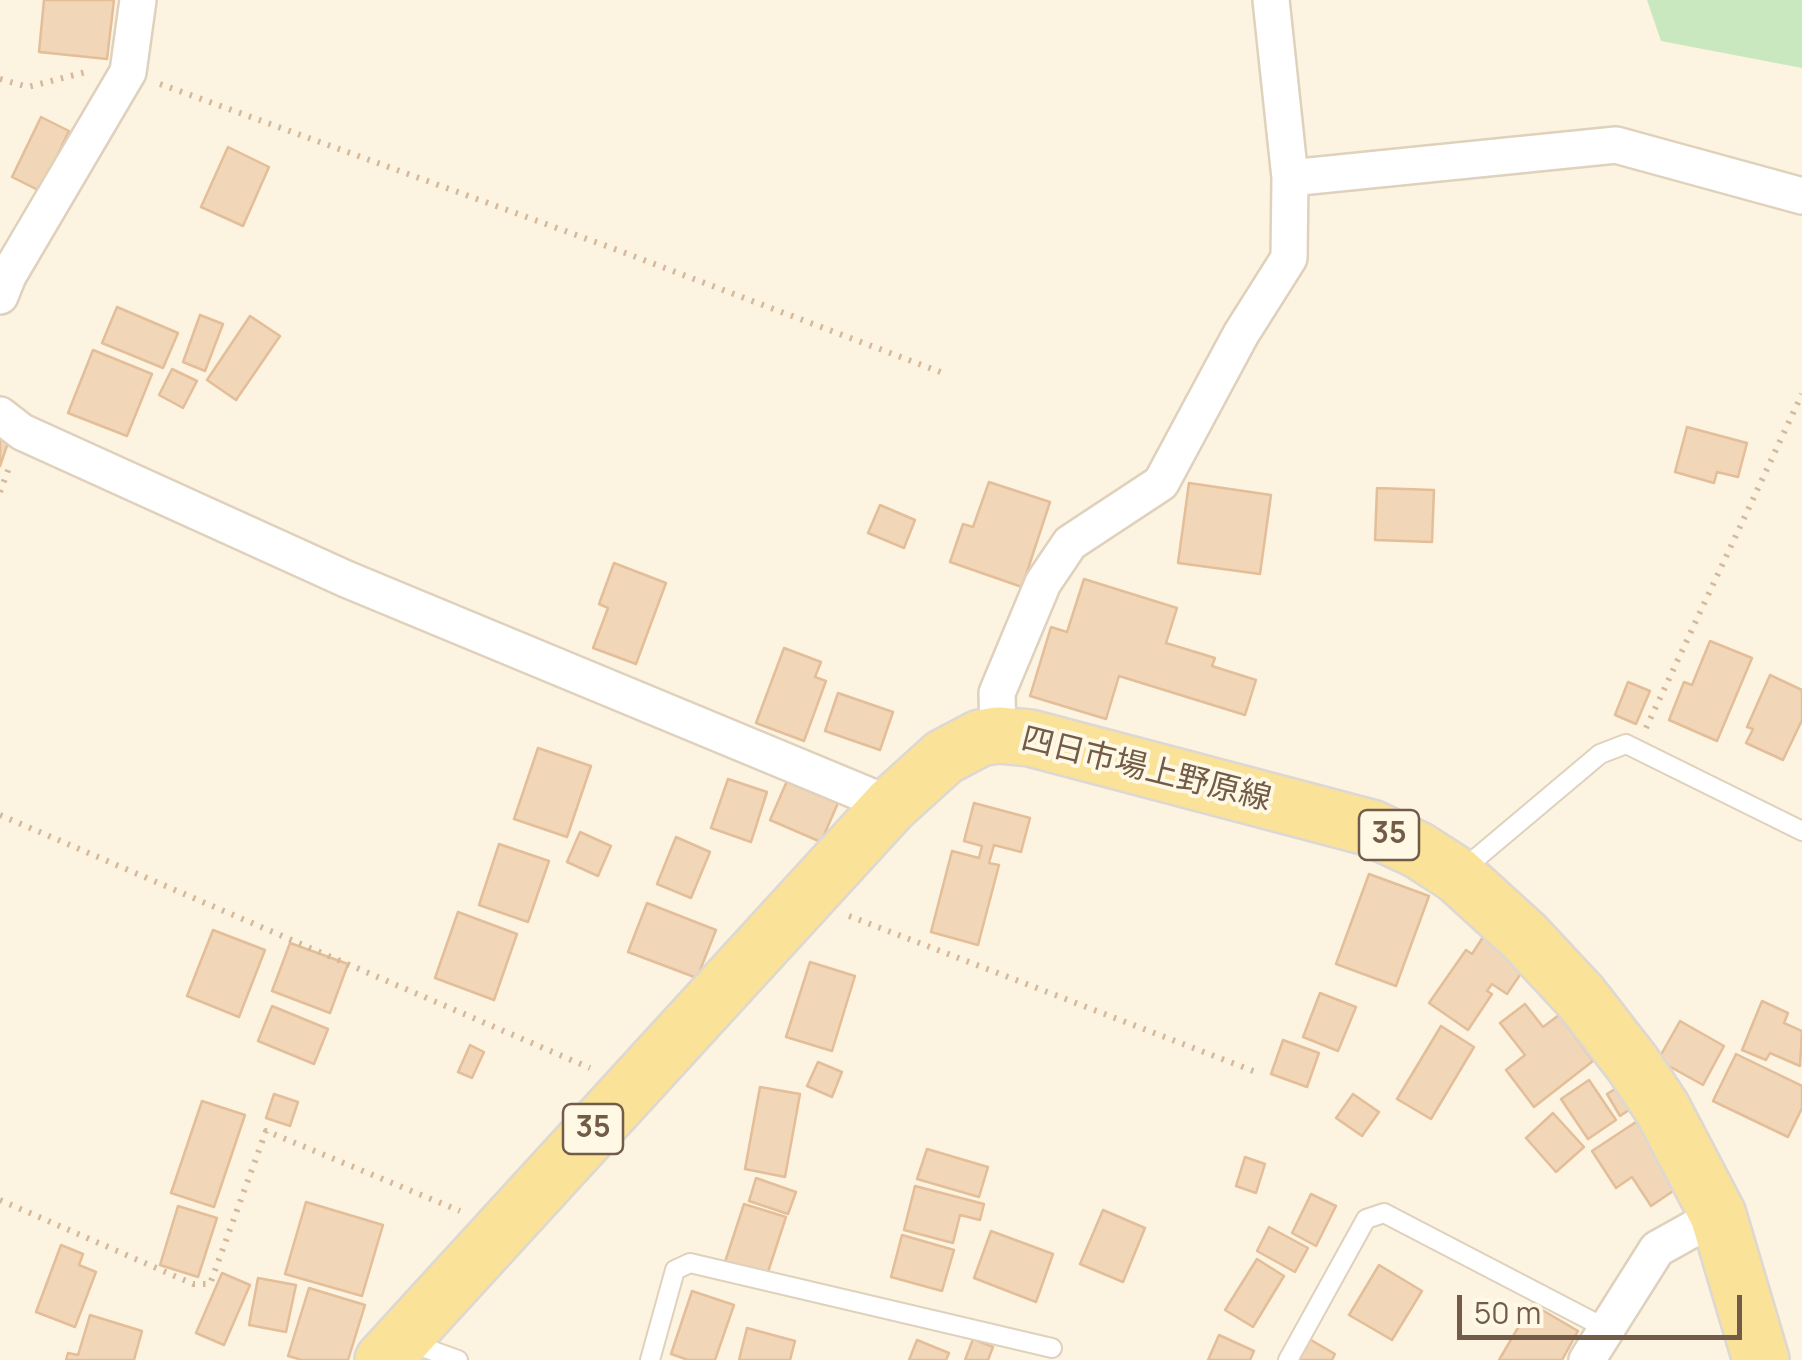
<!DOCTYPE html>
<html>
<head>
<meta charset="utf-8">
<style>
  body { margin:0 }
  #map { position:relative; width:1802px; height:1360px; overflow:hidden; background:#fcf4e0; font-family:Manrope,sans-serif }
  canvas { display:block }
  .scale { position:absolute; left:1457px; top:1295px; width:285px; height:45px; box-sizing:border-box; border:5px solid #725c48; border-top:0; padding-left:12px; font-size:30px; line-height:35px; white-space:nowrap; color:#725c48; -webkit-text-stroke:8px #fff8e5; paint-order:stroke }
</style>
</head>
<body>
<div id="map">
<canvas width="1802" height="1360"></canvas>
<div class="scale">50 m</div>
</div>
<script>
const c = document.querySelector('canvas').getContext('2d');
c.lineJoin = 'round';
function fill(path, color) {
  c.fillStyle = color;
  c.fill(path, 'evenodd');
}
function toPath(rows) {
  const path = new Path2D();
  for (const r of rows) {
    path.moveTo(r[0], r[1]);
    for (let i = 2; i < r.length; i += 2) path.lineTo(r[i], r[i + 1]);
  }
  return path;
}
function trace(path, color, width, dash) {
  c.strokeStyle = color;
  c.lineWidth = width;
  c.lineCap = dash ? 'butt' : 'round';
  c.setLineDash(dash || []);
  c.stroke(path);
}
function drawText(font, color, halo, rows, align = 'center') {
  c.font = font + ' Manrope,"Noto Sans JP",sans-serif';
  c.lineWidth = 8;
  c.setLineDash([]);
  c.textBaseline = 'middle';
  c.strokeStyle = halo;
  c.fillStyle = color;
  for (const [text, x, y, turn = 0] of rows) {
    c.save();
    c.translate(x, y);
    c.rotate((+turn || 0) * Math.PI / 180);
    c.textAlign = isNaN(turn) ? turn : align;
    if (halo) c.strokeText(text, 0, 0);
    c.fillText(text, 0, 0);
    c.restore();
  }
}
const green = toPath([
  [1647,0,1802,0,1802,68,1661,41]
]);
const building = toPath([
  [44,0,114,0,107,59,39,52,44,0],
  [41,117,69,131,40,191,12,177,41,117],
  [228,147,269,167,243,226,201,207,228,147],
  [117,307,178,333,163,368,102,343,117,307],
  [200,315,223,324,205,371,183,362,200,315],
  [250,316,280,336,236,400,207,380,250,316],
  [93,350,152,374,127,436,68,413,93,350],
  [172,369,197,381,183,408,159,395,172,369],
  [1687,427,1747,443,1738,477,1717,472,1714,483,1675,472,1687,427],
  [0,430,11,434,0,466,0,430],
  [989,482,1050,502,1022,587,950,562,963,524,973,527,989,482],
  [1189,483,1271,495,1260,574,1178,563,1189,483],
  [1377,488,1434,490,1432,542,1375,540,1377,488],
  [880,505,915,520,904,548,868,533,880,505],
  [614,563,666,583,636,664,593,648,608,608,599,604,614,563],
  [1084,579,1177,608,1166,643,1215,658,1212,666,1256,680,1245,715,1119,676,1106,719,1030,696,1051,627,1067,632,1084,579],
  [1710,641,1752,658,1717,741,1669,720,1684,682,1692,685,1710,641],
  [784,648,821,662,815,677,826,681,804,741,756,723,784,648],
  [1770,675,1802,690,1802,720,1783,760,1746,743,1753,729,1747,727,1770,675],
  [1628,682,1650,691,1636,724,1615,715,1628,682],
  [838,693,893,712,880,750,825,731,838,693],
  [538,748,591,766,567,837,514,819,538,748],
  [728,779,767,792,751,842,711,828,728,779],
  [787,781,838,803,821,842,770,820,787,781],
  [974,803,1030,818,1021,852,994,845,989,863,999,865,978,945,931,932,952,851,979,858,982,846,964,841,974,803],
  [580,832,611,846,598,876,567,862,580,832],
  [676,837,710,852,691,898,657,884,676,837],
  [499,844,549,861,528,922,479,905,499,844],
  [1369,874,1429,896,1396,986,1336,964,1369,874],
  [647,903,716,930,697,978,628,952,647,903],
  [458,912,517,934,494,1000,435,978,458,912],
  [213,930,265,950,239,1017,187,996,213,930],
  [1485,934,1528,963,1507,994,1492,984,1487,991,1492,994,1468,1030,1429,1003,1466,950,1472,954,1485,934],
  [290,943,348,964,330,1013,272,991,290,943],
  [810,962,855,976,832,1051,786,1037,810,962],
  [1320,993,1356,1007,1338,1051,1303,1037,1320,993],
  [1762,1001,1788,1013,1784,1023,1802,1031,1800,1066,1770,1053,1766,1060,1742,1050,1762,1001],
  [1525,1004,1543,1027,1559,1015,1593,1061,1534,1107,1506,1070,1525,1055,1500,1023,1525,1004],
  [272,1006,328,1029,314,1064,258,1041,272,1006],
  [1680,1021,1724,1046,1703,1085,1658,1060,1680,1021],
  [1441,1026,1474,1047,1431,1119,1397,1099,1441,1026],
  [1283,1040,1319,1053,1307,1087,1271,1074,1283,1040],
  [470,1045,484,1052,472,1078,458,1072,470,1045],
  [1736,1054,1802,1086,1802,1108,1788,1137,1713,1101,1736,1054],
  [818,1062,842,1072,832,1097,807,1086,818,1062],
  [1589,1080,1616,1120,1588,1139,1561,1099,1589,1080],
  [1623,1084,1635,1106,1620,1116,1607,1094,1623,1084],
  [760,1087,800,1094,785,1177,745,1169,760,1087],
  [274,1094,298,1102,290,1126,266,1118,274,1094],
  [1353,1094,1379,1112,1362,1136,1336,1118,1353,1094],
  [202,1101,245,1115,214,1207,171,1193,202,1101],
  [1553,1113,1584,1147,1556,1172,1526,1138,1553,1113],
  [1642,1118,1685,1183,1651,1206,1632,1177,1616,1188,1592,1151,1642,1118],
  [927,1149,988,1167,979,1197,917,1179,927,1149],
  [1245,1157,1265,1164,1256,1193,1236,1186,1245,1157],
  [756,1178,796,1192,788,1214,749,1201,756,1178],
  [915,1186,984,1204,980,1220,960,1215,953,1243,904,1230,915,1186],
  [1311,1194,1336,1206,1316,1246,1292,1233,1311,1194],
  [306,1202,383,1225,362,1296,285,1274,306,1202],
  [744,1204,786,1217,767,1275,725,1262,744,1204],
  [178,1206,217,1218,198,1277,160,1265,178,1206],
  [1103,1210,1145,1228,1123,1282,1080,1264,1103,1210],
  [1269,1227,1308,1248,1295,1272,1257,1251,1269,1227],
  [991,1231,1053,1254,1036,1302,974,1278,991,1231],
  [902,1235,954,1250,942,1291,891,1277,902,1235],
  [61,1245,83,1254,79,1265,96,1272,75,1327,36,1312,61,1245],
  [1257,1259,1284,1276,1253,1327,1225,1310,1257,1259],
  [1379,1265,1422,1291,1392,1340,1349,1315,1379,1265],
  [222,1273,250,1285,224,1345,196,1333,222,1273],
  [258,1278,296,1285,286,1332,249,1325,258,1278],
  [309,1288,365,1305,348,1360,302,1360,288,1356,309,1288],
  [692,1291,734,1305,715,1360,688,1360,671,1354,692,1291],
  [1532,1304,1578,1331,1562,1360,1499,1360,1532,1304],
  [90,1315,142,1331,134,1360,66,1360,68,1353,78,1355,90,1315],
  [747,1328,795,1341,790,1360,739,1360,747,1328],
  [1219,1335,1254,1351,1250,1360,1208,1360,1219,1335],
  [1304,1336,1335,1354,1332,1360,1290,1360,1304,1336],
  [973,1339,993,1347,988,1360,965,1360,973,1339],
  [917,1340,949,1353,946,1360,909,1360,917,1340]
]);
const path = toPath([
  [0,79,28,87,86,72],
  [160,84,612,248,943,373],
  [0,492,10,465],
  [1646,728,1802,394],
  [0,815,590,1068],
  [849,916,1256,1072],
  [0,1200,193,1284,210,1284,266,1131,460,1211]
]);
const lane = toPath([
  [1461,871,1600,754,1626,744,1802,831],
  [411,1343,458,1360],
  [650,1360,675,1270,690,1263,1052,1348],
  [1288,1360,1366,1219,1384,1213,1607,1329]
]);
const street = toPath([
  [1290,178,1616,145,1802,196],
  [0,296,8,276,128,72,138,0],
  [0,415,22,432,346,579,891,805],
  [998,735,997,693,1043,583,1070,543,1161,483,1241,334,1289,258,1290,178,1271,0],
  [1587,1360,1657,1249,1718,1215]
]);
const primary = toPath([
  [383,1360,891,805,944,757,980,738,998,735,1030,738,1371,828,1418,850,1457,875,1525,937,1580,996,1632,1063,1662,1108,1718,1215,1761,1360]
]);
const shields = [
  [1389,835,60],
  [593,1129,60]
];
const shieldNames = [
  ["35",1389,835],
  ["35",593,1129]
];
const streetNames = [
  ["四日市場上野原線",1146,770,14]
];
fill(green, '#cae8bf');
fill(building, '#f1d6b8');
trace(building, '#e3be98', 2.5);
trace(lane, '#dfd1bc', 22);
trace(street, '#dfd1bc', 40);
trace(primary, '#ddd8d3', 60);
trace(path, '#d5b99b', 6, [2.5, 8]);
trace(lane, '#fff', 18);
trace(street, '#fff', 35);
trace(primary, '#fae298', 55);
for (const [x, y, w] of shields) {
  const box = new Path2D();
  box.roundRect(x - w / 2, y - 25, w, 50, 8);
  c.fillStyle = '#fff8e5';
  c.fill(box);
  trace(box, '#725c48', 2.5);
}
drawText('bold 30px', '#725c48', null, shieldNames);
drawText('32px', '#725c48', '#fff8e5', streetNames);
</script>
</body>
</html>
